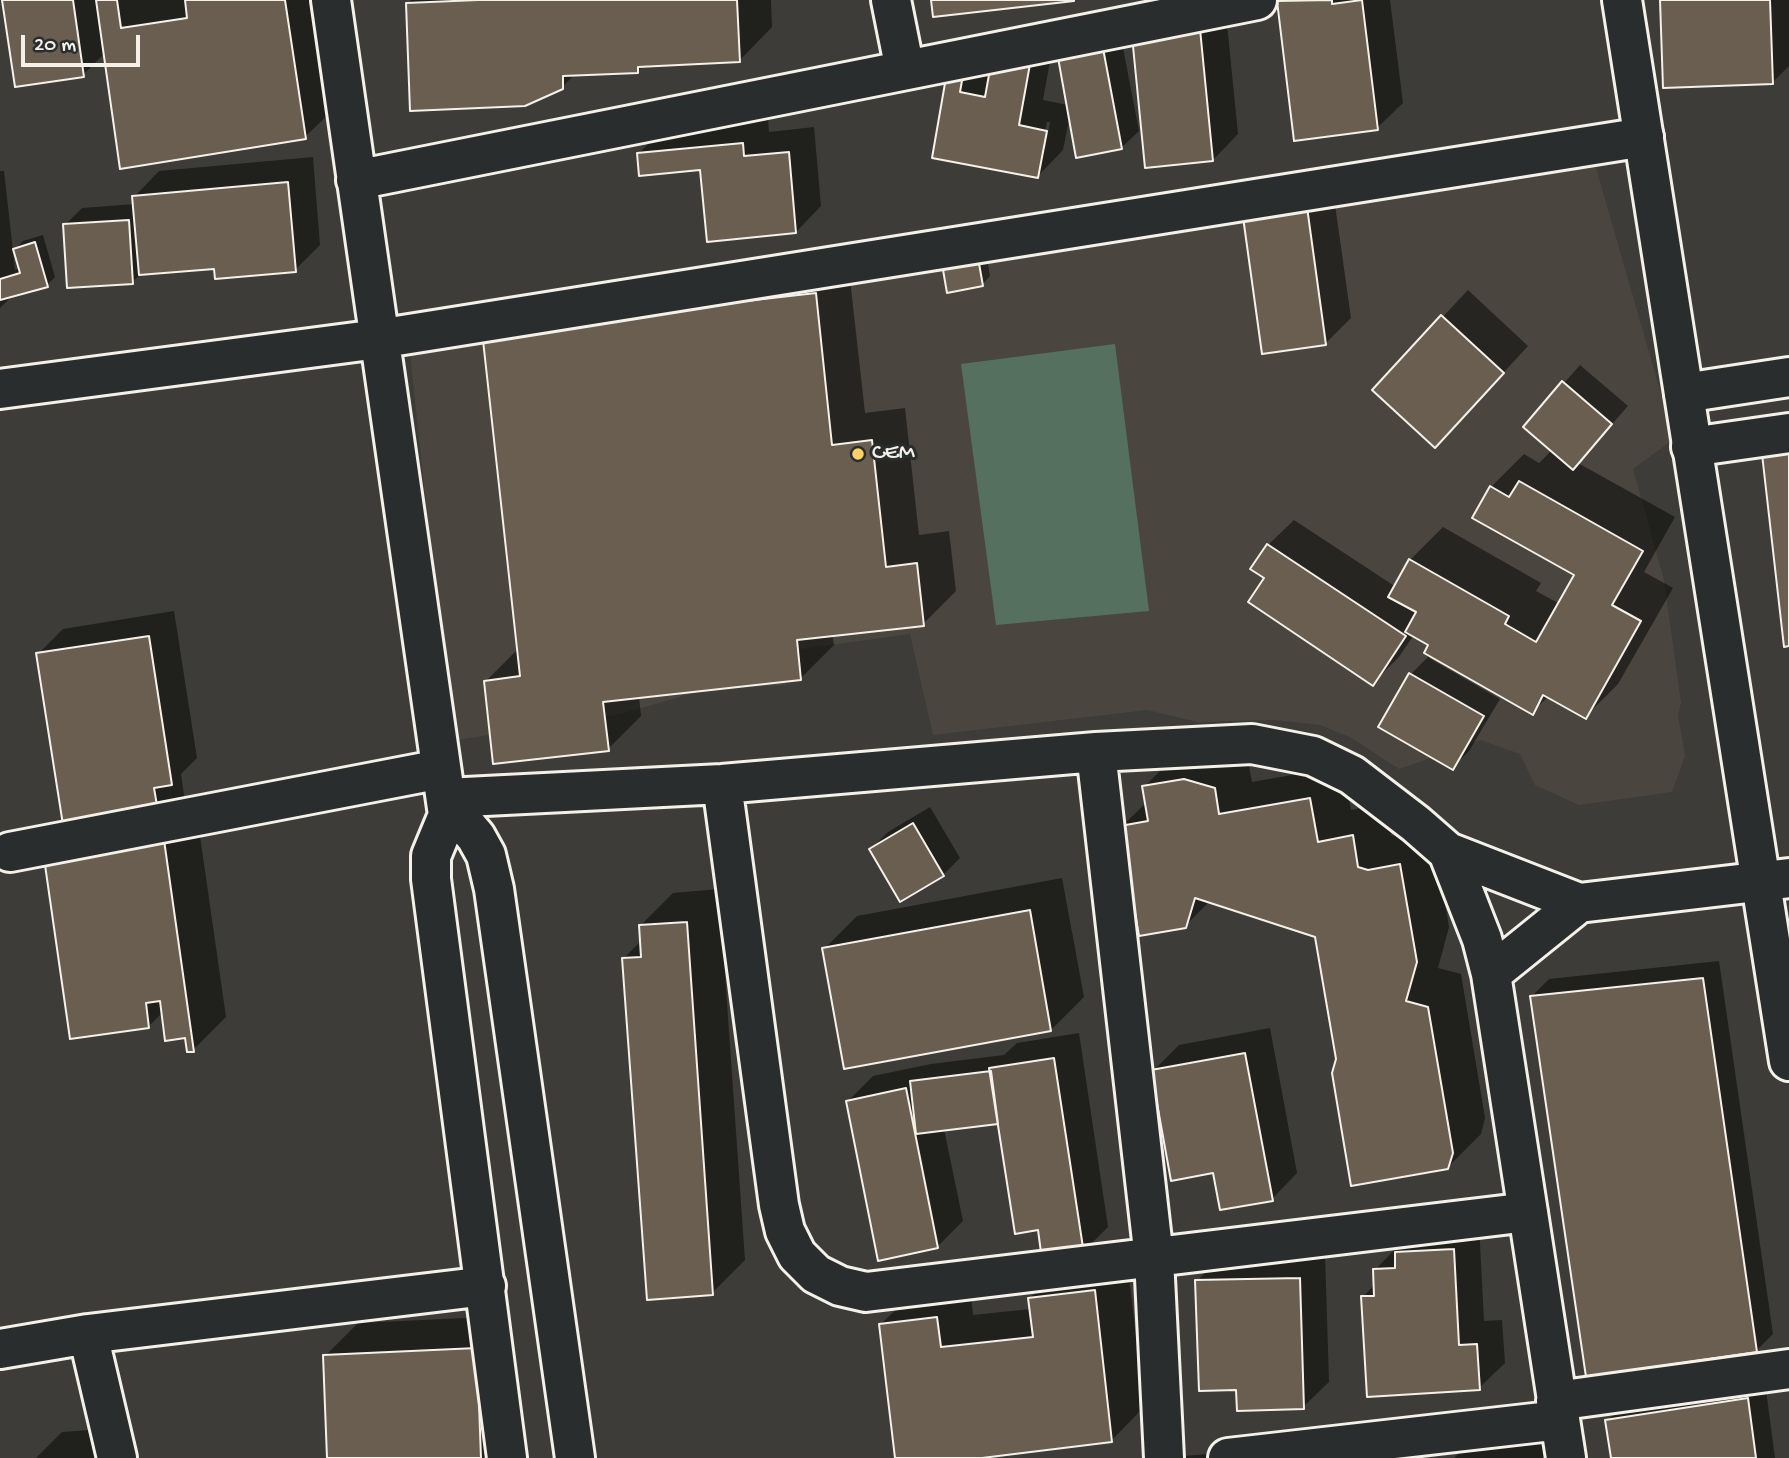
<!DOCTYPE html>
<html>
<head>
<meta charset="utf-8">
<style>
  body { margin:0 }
  #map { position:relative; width:1789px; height:1458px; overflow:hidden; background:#3d3c38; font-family:"Gochi Hand",sans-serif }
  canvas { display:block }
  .scale { position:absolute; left:21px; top:35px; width:119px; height:32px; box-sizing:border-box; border:4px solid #f4f1e8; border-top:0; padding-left:9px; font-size:21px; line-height:24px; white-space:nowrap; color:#f4f1e8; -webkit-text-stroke:5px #2a2d2e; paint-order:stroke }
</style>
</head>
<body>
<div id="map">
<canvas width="1789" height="1458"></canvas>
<div class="scale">20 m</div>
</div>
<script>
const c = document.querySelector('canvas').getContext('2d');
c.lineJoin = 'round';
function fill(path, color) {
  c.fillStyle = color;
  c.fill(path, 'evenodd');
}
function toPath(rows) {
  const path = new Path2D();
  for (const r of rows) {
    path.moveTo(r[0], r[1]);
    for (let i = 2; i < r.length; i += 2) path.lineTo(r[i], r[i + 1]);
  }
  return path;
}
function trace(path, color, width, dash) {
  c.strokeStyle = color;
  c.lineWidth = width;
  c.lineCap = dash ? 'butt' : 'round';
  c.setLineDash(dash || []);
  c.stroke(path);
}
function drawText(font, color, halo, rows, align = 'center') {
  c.font = font + ' "Gochi Hand",sans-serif';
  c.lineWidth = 6;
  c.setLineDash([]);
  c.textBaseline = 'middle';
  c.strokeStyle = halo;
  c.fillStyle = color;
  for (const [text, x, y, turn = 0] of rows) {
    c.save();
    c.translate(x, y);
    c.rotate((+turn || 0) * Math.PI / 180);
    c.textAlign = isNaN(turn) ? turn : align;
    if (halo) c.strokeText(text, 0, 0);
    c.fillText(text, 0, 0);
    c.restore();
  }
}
const built = toPath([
  [1594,161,1674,439,1633,469,1664,580,1681,703,1678,715,1685,756,1672,792,1579,805,1535,785,1520,754,1481,740,1399,769,1350,737,1320,725,1275,720,1198,722,1147,710,933,735,910,634,788,651,786,685,703,690,621,714,451,741,409,343]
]);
const green = toPath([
  [1115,344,1149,611,996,625,961,364]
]);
const shadow = toPath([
  [4,0,323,0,339,104,305,137,105,53,83,75],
  [411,0,771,0,772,27,739,61,644,65,638,71,576,73,562,87,408,4],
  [1281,0,1390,0,1403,103,1377,128,1279,2],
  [1662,0,1789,0,1789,66,1772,83],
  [1225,4,1238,134,1213,160,1134,36],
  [1119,27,1139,131,1121,148,1070,115,1063,150,1038,176,934,156,950,67,1054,39,1043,100,1068,105,1058,52],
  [1047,122,1050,122,1045,149,1042,149],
  [768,118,769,132,814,127,821,206,796,232,702,168,638,154,664,128],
  [313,157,320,245,295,270,216,267,141,274,132,282,65,225,82,208,135,204,134,197,159,171],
  [0,171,4,171,13,251,23,241,43,235,55,277,47,285,14,294,0,308],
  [13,252,20,268,15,270],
  [1332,183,1351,318,1325,344,1245,217],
  [985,245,990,276,982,285,943,259],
  [848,261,865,413,905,408,919,535,949,531,956,591,923,624,832,634,834,645,801,678,639,697,641,716,608,749,486,681,518,649,484,332],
  [1468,290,1528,346,1460,420,1374,390],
  [1580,365,1628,406,1578,463,1675,517,1644,572,1673,588,1618,684,1585,717,1549,696,1532,712,1431,655,1429,658,1500,699,1469,751,1452,768,1411,674,1430,655,1431,645,1414,635,1398,658,1373,683,1267,578,1253,569,1268,545,1294,520,1396,587,1410,560,1443,527,1541,583,1536,591,1560,604,1576,574,1491,487,1524,454,1539,463,1552,450,1525,427],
  [174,611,197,758,181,774,185,802,196,808,226,1017,193,1050,186,1036,163,1012,149,1026,67,837,38,654,63,629],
  [1177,754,1247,756,1252,782,1343,766,1351,810,1386,803,1391,835,1402,838,1433,832,1449,927,1438,968,1461,974,1485,1118,1481,1134,1448,1167,1338,1059,1317,936,1210,901,1185,926,1122,826,1147,802,1144,787],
  [930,807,960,858,943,875,871,849,888,832],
  [1062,878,1084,997,1051,1030,824,949,857,916],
  [719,889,745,1260,712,1293,624,958,641,941,640,926,673,893],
  [1719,961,1773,1334,1756,1351,1532,996,1549,979],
  [1270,1028,1297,1173,1272,1199,1215,1171,1153,1071,1179,1045],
  [1079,1033,1108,1227,1083,1252,1039,1228,999,1120,944,1129,963,1221,937,1247,848,1101,873,1076,931,1064,1004,1055,1017,1043],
  [1479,1224,1484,1321,1502,1320,1505,1363,1479,1388,1363,1297,1375,1284,1375,1270,1400,1244],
  [1325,1253,1329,1382,1303,1407,1238,1388,1197,1281,1222,1255],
  [1127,1258,1144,1407,1111,1441,967,1458,896,1458,880,1325,914,1292,970,1285,973,1315,1031,1309,1030,1298,1063,1265],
  [509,1316,515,1458,329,1458,325,1356,358,1323],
  [1765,1382,1775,1458,1613,1458,1607,1421,1624,1404],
  [117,1428,119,1458,36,1458,62,1432],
  [1543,1433,1547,1458,1454,1458,1467,1446],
  [1229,1452,1230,1458,1162,1458]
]);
const building = toPath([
  [2,0,73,0,84,77,15,87,2,0],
  [96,0,117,0,121,28,187,18,185,0,285,0,306,139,120,169,96,0],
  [478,0,737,0,740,62,638,67,638,73,563,76,563,89,525,106,410,111,406,3,478,0],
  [931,0,1074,0,1074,1,933,17,931,0],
  [1332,0,1332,4,1362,0,1378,130,1294,141,1277,1,1332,0],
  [1660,0,1770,0,1773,84,1663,88,1660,0],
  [1200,29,1213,161,1145,168,1132,36,1200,29],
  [1102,43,1122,149,1076,158,1057,52,1102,43],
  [992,58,1030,64,1019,125,1047,131,1038,178,932,158,948,66,964,69,960,92,985,97,992,58],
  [743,143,744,156,789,152,796,233,707,242,700,170,639,176,637,153,743,143],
  [288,182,296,272,215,279,214,269,139,275,132,196,288,182],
  [1307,207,1326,345,1262,354,1243,217,1307,207],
  [129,220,133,284,67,288,63,224,129,220],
  [35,242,48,287,0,300,0,279,20,273,13,249,35,242],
  [977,252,983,286,947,293,941,258,977,252],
  [816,293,832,445,872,440,886,567,917,563,924,626,797,640,801,680,603,702,609,751,493,764,484,681,520,676,482,331,816,293],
  [1441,315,1504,373,1435,448,1372,390,1441,315],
  [1562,381,1612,424,1573,470,1523,427,1562,381],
  [1789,451,1789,646,1784,647,1762,454,1789,451],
  [1519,481,1643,551,1612,605,1641,621,1586,719,1543,695,1533,715,1424,653,1428,645,1405,632,1416,612,1388,597,1409,559,1509,616,1505,624,1536,642,1574,575,1472,518,1490,486,1509,497,1519,481],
  [1267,544,1406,636,1373,686,1248,602,1264,578,1250,569,1267,544],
  [149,636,172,785,154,788,161,829,66,844,36,653,149,636],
  [1409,673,1484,716,1453,770,1378,727,1409,673],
  [1184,779,1215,788,1219,814,1310,798,1318,842,1353,835,1358,867,1368,870,1400,864,1417,962,1406,1001,1428,1007,1453,1153,1448,1169,1351,1186,1332,1073,1336,1059,1315,937,1195,898,1186,928,1139,936,1120,826,1148,821,1142,786,1184,779],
  [913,823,944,876,900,902,869,849,913,823],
  [164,840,194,1052,187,1052,185,1038,165,1041,160,1001,146,1003,149,1028,70,1039,44,858,164,840],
  [1030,910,1051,1031,844,1069,822,948,1030,910],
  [687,922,713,1295,647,1300,622,958,641,957,639,925,687,922],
  [1703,978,1757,1352,1586,1377,1530,996,1703,978],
  [1245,1053,1273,1201,1220,1210,1213,1173,1171,1181,1151,1070,1245,1053],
  [1054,1058,1084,1254,1042,1260,1038,1230,1015,1234,989,1068,1054,1058],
  [991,1071,998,1124,916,1134,910,1081,991,1071],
  [906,1088,938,1248,878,1261,846,1101,906,1088],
  [1454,1249,1459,1345,1477,1344,1480,1390,1367,1397,1361,1296,1374,1296,1373,1269,1395,1268,1395,1252,1454,1249],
  [1300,1278,1304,1409,1237,1411,1236,1390,1199,1391,1195,1280,1300,1278],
  [1095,1290,1112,1442,982,1458,895,1458,879,1324,937,1317,941,1347,1033,1337,1028,1298,1095,1290],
  [477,1348,481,1458,327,1458,323,1355,477,1348],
  [1748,1398,1756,1458,1611,1458,1605,1420,1748,1398]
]);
const street = toPath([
  [331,0,448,815,431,856,431,879,507,1458],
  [891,0,905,70],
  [356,180,1257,0],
  [0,389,378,339,1644,137],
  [1684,393,1789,377],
  [1691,447,1789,433],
  [1096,752,1154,1258,1164,1458],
  [722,784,779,1205,785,1231,797,1255,816,1274,840,1286,866,1292,1528,1212],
  [446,798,722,784,1096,752,1252,744,1313,756,1352,775,1416,824,1448,852,1579,903],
  [448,815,465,824,476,837,486,855,494,889,575,1458],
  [10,852,441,769],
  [1448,852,1482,939,1491,974],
  [88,1334,117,1458],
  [0,1349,88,1334,486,1286],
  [1556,1401,1789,1369],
  [1228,1458,1560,1420],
  [1566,1458,1491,974,1579,903,1789,878]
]);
const secondary = toPath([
  [1622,0,1789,1061]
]);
const markers = [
  [858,454,7,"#ffd166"]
];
const poiNames = [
  ["CEM",872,454]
];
fill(built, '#4a463f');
fill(green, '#55705e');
fill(shadow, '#0007');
fill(building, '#695e50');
trace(building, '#f4f1e8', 2);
trace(street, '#f4f1e8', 44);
trace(secondary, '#f4f1e8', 44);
trace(street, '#2a2d2e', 38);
trace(secondary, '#2a2d2e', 38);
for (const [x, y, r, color] of markers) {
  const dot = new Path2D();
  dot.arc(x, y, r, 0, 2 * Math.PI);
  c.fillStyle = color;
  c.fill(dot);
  trace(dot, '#2a2d2e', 2.5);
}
drawText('23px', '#f4f1e8', '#2a2d2e', poiNames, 'left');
</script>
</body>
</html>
